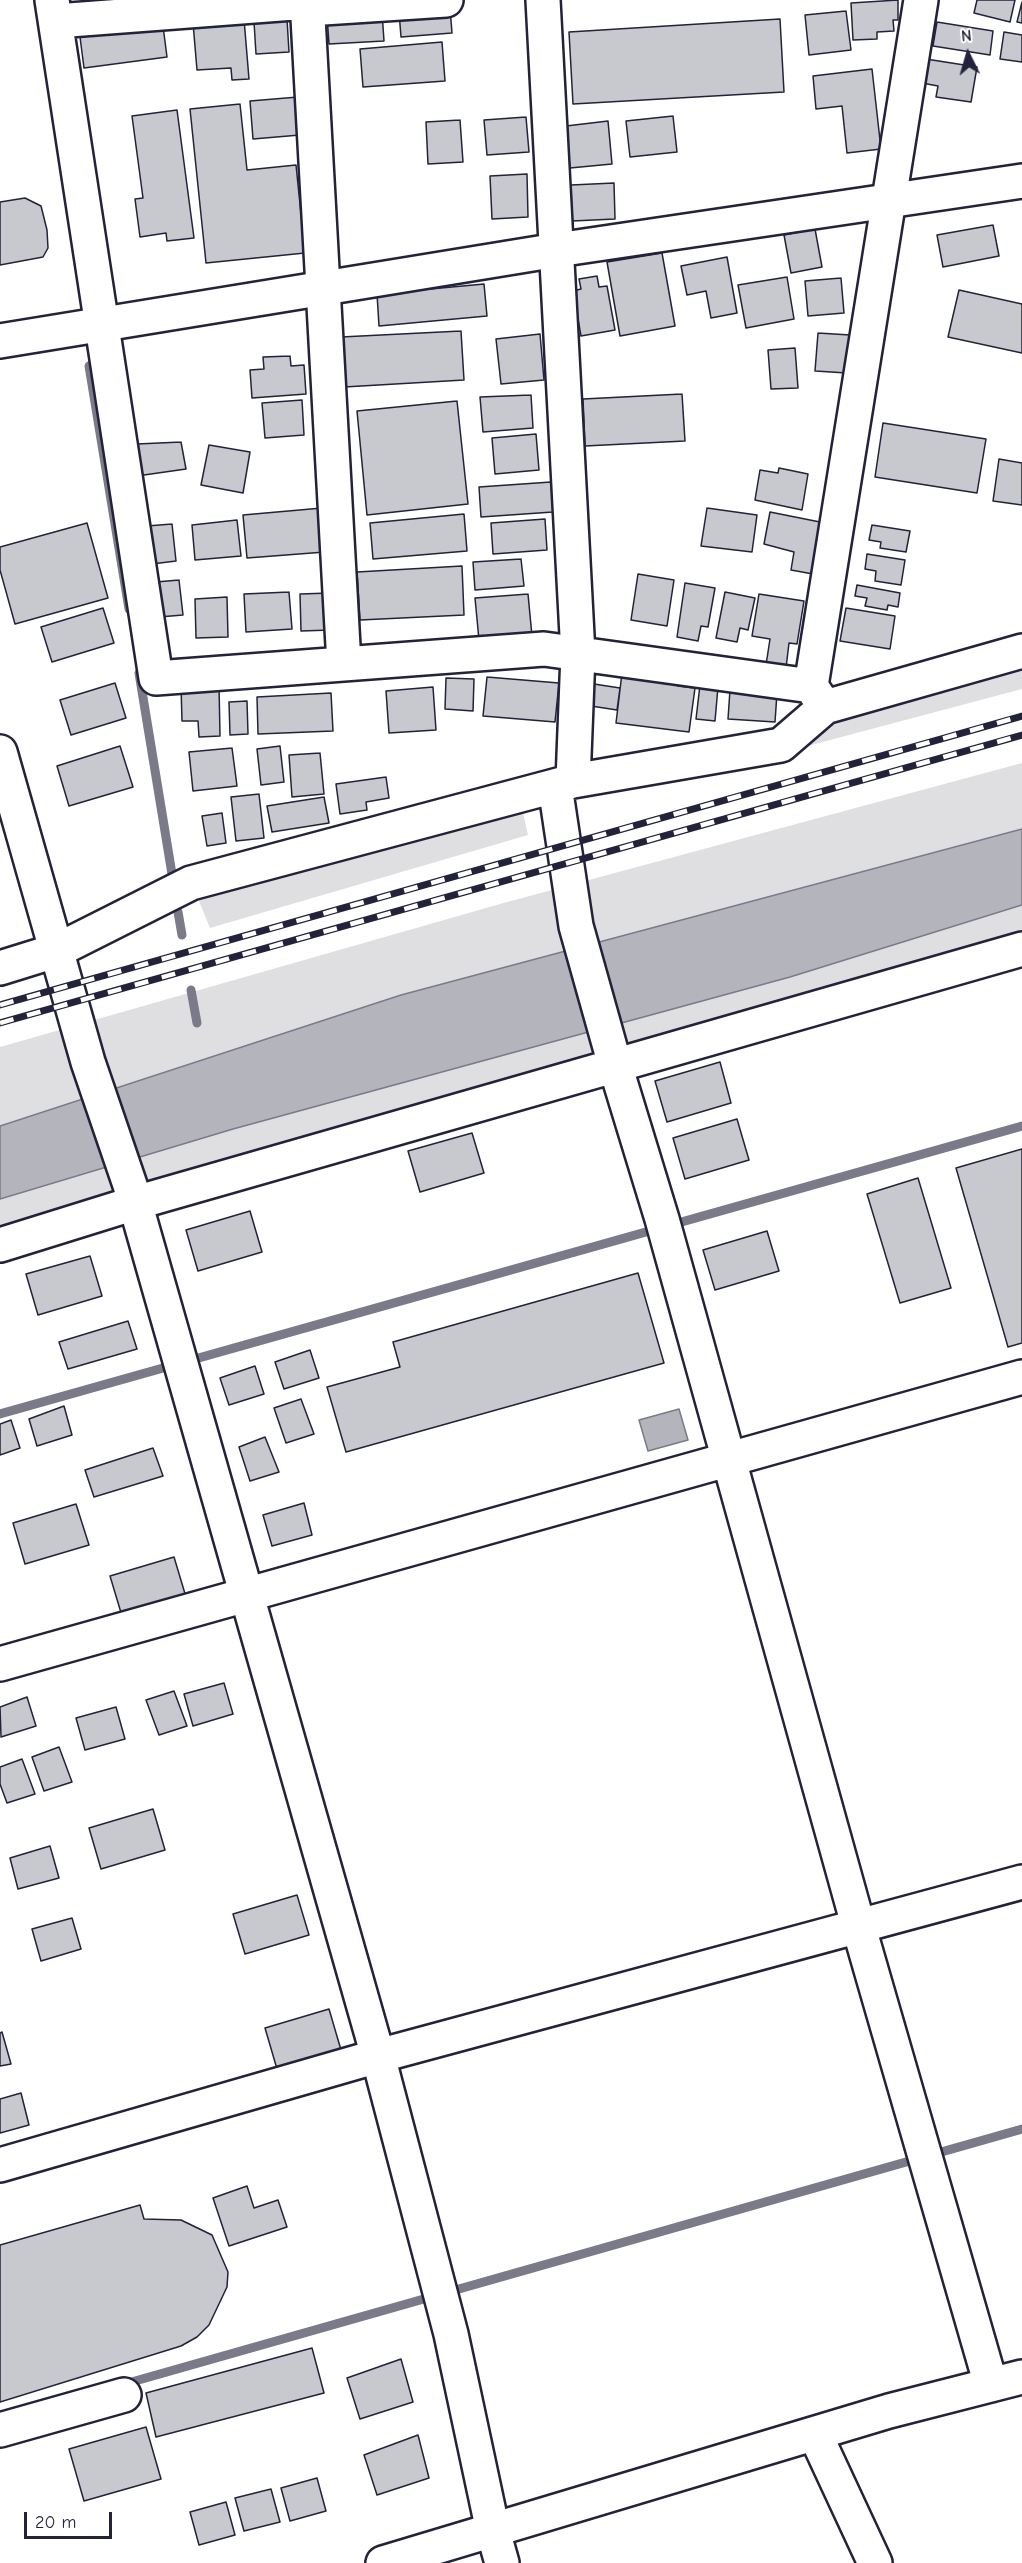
<!DOCTYPE html>
<html>
<head>
<meta charset="utf-8">
<style>
  body { margin:0 }
  #map { position:relative; width:1022px; height:2563px; overflow:hidden; background:#fff; font-family:"Comic Neue",sans-serif }
  canvas { display:block }
  .north { position:absolute; left:938px; top:24px; width:60px; height:60px; -webkit-text-stroke:4px #fff; paint-order:stroke; rotate:355deg; font-size:16px; font-weight:700; line-height:24px; text-align:center; color:#22223b }
  .north::after { content:''; display:block; margin:auto; width:21px; height:27px; background:#22223b; clip-path:polygon(50% 0,100% 100%,50% 72%,0 100%) }
  .scale { position:absolute; left:24px; top:2512px; width:88px; height:27px; box-sizing:border-box; border:3px solid #22223b; border-top:0; padding-left:8px; font-size:18px; line-height:21px; white-space:nowrap; color:#22223b; -webkit-text-stroke:4px #fff; paint-order:stroke }
</style>
</head>
<body>
<div id="map">
<canvas width="1022" height="2563"></canvas>
<div class="north">N</div>
<div class="scale">20 m</div>
</div>
<script>
const c = document.querySelector('canvas').getContext('2d');
c.lineJoin = 'round';
function fill(path, color) {
  c.fillStyle = color;
  c.fill(path, 'evenodd');
}
function toPath(rows) {
  const path = new Path2D();
  for (const r of rows) {
    path.moveTo(r[0], r[1]);
    for (let i = 2; i < r.length; i += 2) path.lineTo(r[i], r[i + 1]);
  }
  return path;
}
function trace(path, color, width, dash) {
  c.strokeStyle = color;
  c.lineWidth = width;
  c.lineCap = dash ? 'butt' : 'round';
  c.setLineDash(dash || []);
  c.stroke(path);
}
const green = toPath([
  [1022,655,1022,689,800,748,825,707],
  [1022,763,1022,949,0,1245,0,1047,500,904],
  [522,808,528,835,210,928,197,896]
]);
const water = toPath([
  [1022,829,1022,905,790,977,233,1129,0,1199,0,1126,401,995,1022,829],
  [679,1409,688,1440,648,1451,639,1420,679,1409]
]);
const stream = toPath([
  [89,366,129,609],
  [139,673,172,874],
  [178,912,182,935],
  [191,990,197,1023],
  [0,1414,1022,1126],
  [121,2385,1022,2129]
]);
const building = toPath([
  [898,0,898,20,893,20,894,31,877,32,877,39,853,40,851,3,898,0],
  [977,0,1015,0,1010,22,974,13,977,0],
  [1022,2,1022,23,1017,22,1022,2],
  [450,8,452,33,401,37,399,12,450,8],
  [846,11,851,50,809,55,805,15,846,11],
  [382,12,384,41,329,44,327,16,382,12],
  [244,19,249,79,232,80,231,68,197,70,193,23,244,19],
  [287,19,289,52,256,54,254,22,287,19],
  [780,19,784,92,573,104,569,32,780,19],
  [937,22,993,31,990,55,933,46,937,22],
  [163,26,167,57,84,68,80,37,163,26],
  [1004,32,1022,35,1022,62,1000,59,1004,32],
  [442,42,445,81,363,87,360,49,442,42],
  [926,59,977,67,971,102,936,97,938,86,922,83,926,59],
  [872,69,881,149,847,153,842,106,816,109,813,76,872,69],
  [298,97,300,135,253,139,250,101,298,97],
  [240,104,247,170,296,165,305,253,206,263,190,109,240,104],
  [177,110,194,238,167,241,166,233,140,237,135,199,143,198,132,116,177,110],
  [673,116,677,152,630,157,626,121,673,116],
  [526,117,529,152,487,155,484,120,526,117],
  [460,120,463,162,428,164,426,122,460,120],
  [608,121,612,164,570,168,566,126,608,121],
  [527,174,528,217,492,219,490,176,527,174],
  [614,183,615,219,572,221,571,185,614,183],
  [25,198,41,206,47,230,48,248,43,257,0,265,0,202,25,198],
  [993,225,999,256,943,267,937,235,993,225],
  [815,229,822,267,791,273,784,235,815,229],
  [662,253,675,326,620,336,607,262,662,253],
  [727,257,737,313,711,318,706,291,687,295,681,266,727,257],
  [597,276,599,287,607,286,615,330,581,336,573,291,581,289,579,279,597,276],
  [787,277,794,319,746,328,738,285,787,277],
  [841,278,844,313,808,316,805,281,841,278],
  [484,284,487,316,379,326,377,294,484,284],
  [959,290,1022,304,1022,353,948,337,959,290],
  [461,331,464,380,344,387,341,337,461,331],
  [818,333,850,335,847,373,815,371,818,333],
  [540,334,544,380,501,384,496,339,540,334],
  [795,348,798,388,771,389,768,350,795,348],
  [290,356,291,366,304,365,306,394,252,398,250,370,264,369,263,357,290,356],
  [682,394,685,441,585,446,583,399,682,394],
  [531,395,533,428,483,432,480,397,531,395],
  [302,400,304,435,265,438,262,403,302,400],
  [457,401,468,504,367,515,357,411,457,401],
  [883,423,986,439,977,493,875,477,883,423],
  [536,434,539,470,495,474,492,438,536,434],
  [181,442,186,469,137,476,137,444,181,442],
  [209,445,250,452,243,493,201,485,209,445],
  [999,459,1022,463,1022,505,993,501,999,459],
  [779,468,808,474,802,510,755,500,760,470,778,473,779,468],
  [551,482,553,512,481,517,479,487,551,482],
  [322,508,325,552,247,558,243,515,322,508],
  [707,508,757,515,752,552,701,546,707,508],
  [770,512,820,522,813,574,791,570,794,552,764,544,770,512],
  [464,514,467,551,373,559,370,523,464,514],
  [545,519,547,550,493,554,491,523,545,519],
  [237,520,241,556,195,560,192,525,237,520],
  [87,523,108,598,15,624,0,570,0,547,87,523],
  [172,524,176,561,152,564,147,526,172,524],
  [872,525,910,531,906,552,880,548,881,542,869,540,872,525],
  [867,554,905,560,901,585,875,581,876,571,865,569,867,554],
  [521,559,524,586,475,590,473,562,521,559],
  [462,566,464,615,360,620,357,572,462,566],
  [638,574,674,580,667,626,631,620,638,574],
  [179,580,183,615,159,617,156,582,179,580],
  [685,583,715,588,708,627,701,626,698,641,677,637,685,583],
  [857,585,900,593,898,607,888,605,887,610,865,606,867,598,855,596,857,585],
  [289,592,292,629,246,632,244,594,289,592],
  [725,592,755,598,748,630,740,628,737,642,716,638,725,592],
  [330,593,331,630,301,631,300,594,330,593],
  [528,594,532,636,479,640,475,598,528,594],
  [759,594,804,601,797,644,789,643,786,668,766,665,770,639,752,636,759,594],
  [227,597,228,637,196,638,195,599,227,597],
  [103,608,114,643,52,662,41,627,103,608],
  [846,608,895,616,890,649,840,641,846,608],
  [622,673,679,680,678,686,695,688,689,732,616,723,622,673],
  [487,677,559,683,555,722,483,716,487,677],
  [446,678,474,679,473,711,445,709,446,678],
  [115,683,126,718,71,735,60,700,115,683],
  [594,684,620,688,617,710,591,706,594,684],
  [219,685,220,736,199,737,198,721,182,721,181,686,219,685],
  [700,685,718,687,715,721,696,719,700,685],
  [433,687,436,730,389,733,386,691,433,687],
  [730,690,777,693,775,722,728,719,730,690],
  [331,693,333,731,258,734,257,697,331,693],
  [247,701,248,734,230,735,229,702,247,701],
  [120,746,133,787,69,806,57,766,120,746],
  [280,746,284,782,261,785,257,749,280,746],
  [232,748,237,786,193,791,189,752,232,748],
  [320,753,324,794,292,797,289,755,320,753],
  [386,777,389,798,366,802,367,810,340,814,336,784,386,777],
  [259,794,264,838,236,841,231,797,259,794],
  [324,797,329,823,272,832,267,806,324,797],
  [222,813,226,843,207,846,202,816,222,813],
  [720,1062,731,1103,667,1122,655,1081,720,1062],
  [737,1119,749,1160,685,1179,673,1138,737,1119],
  [472,1133,484,1173,420,1192,408,1151,472,1133],
  [1022,1149,1022,1343,1008,1347,956,1168,1022,1149],
  [918,1178,951,1288,900,1303,867,1194,918,1178],
  [250,1211,262,1252,198,1271,186,1230,250,1211],
  [767,1231,779,1271,715,1290,703,1250,767,1231],
  [90,1256,102,1296,38,1315,26,1274,90,1256],
  [638,1273,664,1363,346,1452,327,1387,400,1367,393,1342,638,1273],
  [128,1321,137,1349,68,1369,59,1342,128,1321],
  [310,1350,319,1378,284,1389,275,1362,310,1350],
  [255,1366,264,1394,229,1405,220,1378,255,1366],
  [301,1399,314,1434,286,1443,274,1408,301,1399],
  [64,1406,72,1435,37,1446,29,1419,64,1406],
  [11,1420,20,1448,0,1455,0,1424,11,1420],
  [265,1437,279,1472,250,1481,239,1447,265,1437],
  [153,1448,163,1476,94,1497,85,1470,153,1448],
  [304,1503,312,1535,272,1546,263,1515,304,1503],
  [76,1504,89,1545,25,1564,13,1523,76,1504],
  [174,1557,186,1597,122,1616,110,1576,174,1557],
  [224,1683,233,1714,193,1726,184,1694,224,1683],
  [174,1691,187,1726,159,1735,146,1700,174,1691],
  [27,1697,36,1726,1,1737,0,1707,27,1697],
  [116,1707,125,1739,85,1750,76,1718,116,1707],
  [59,1747,72,1782,44,1791,32,1757,59,1747],
  [22,1759,35,1794,7,1803,0,1784,0,1767,22,1759],
  [153,1809,165,1850,101,1869,89,1828,153,1809],
  [50,1846,59,1878,18,1889,10,1858,50,1846],
  [297,1895,309,1935,245,1954,233,1914,297,1895],
  [72,1918,81,1949,41,1961,32,1929,72,1918],
  [329,2009,341,2050,277,2069,265,2028,329,2009],
  [2,2032,11,2064,0,2066,0,2033,2,2032],
  [21,2093,29,2125,0,2133,0,2099,21,2093],
  [247,2186,254,2208,278,2200,287,2227,229,2246,213,2198,247,2186],
  [140,2205,144,2219,181,2220,212,2235,228,2272,227,2287,209,2325,197,2337,181,2346,0,2402,0,2245,140,2205],
  [312,2348,324,2393,156,2437,146,2393,312,2348],
  [401,2359,413,2402,360,2419,347,2378,401,2359],
  [146,2427,161,2479,84,2501,69,2449,146,2427],
  [418,2435,429,2478,377,2495,364,2455,418,2435],
  [317,2478,326,2511,290,2521,281,2488,317,2478],
  [271,2489,280,2522,244,2531,235,2498,271,2489],
  [226,2502,235,2535,199,2545,190,2512,226,2502]
]);
const street = toPath([
  [52,0,156,678,544,649,811,686,825,707],
  [307,0,344,664],
  [543,0,578,654,573,781],
  [308,9,446,0],
  [56,21,307,2],
  [811,686,921,0],
  [555,786,576,926,615,1065,662,1219,859,1928,991,2385],
  [0,968,58,950,191,883,573,781,781,745,825,707,1022,651],
  [0,1245,135,1203,1022,949],
  [0,1664,1022,1377],
  [0,2165,378,2056,1022,1882],
  [0,2430,124,2395],
  [815,2434,875,2563],
  [383,2563,889,2411,1022,2377]
]);
const secondary = toPath([
  [0,341,557,250,1022,181],
  [0,752,88,1062,130,1185,378,2056,451,2334,493,2531,502,2563]
]);
const rail = toPath([
  [0,1005,1022,716],
  [0,1023,1022,735]
]);
fill(green, '#dfdfe2');
fill(water, '#b4b4bc');
trace(water, '#7a7a88', 1.5);
trace(stream, '#7a7a88', 9);
fill(building, '#c8c8cf');
trace(building, '#22223b', 1.5);
trace(street, '#22223b', 38);
trace(secondary, '#22223b', 38);
trace(street, '#fff', 33);
trace(secondary, '#fff', 33);
trace(rail, '#22223b', 7);
trace(rail, '#fff', 4.5, [14]);
</script>
</body>
</html>
